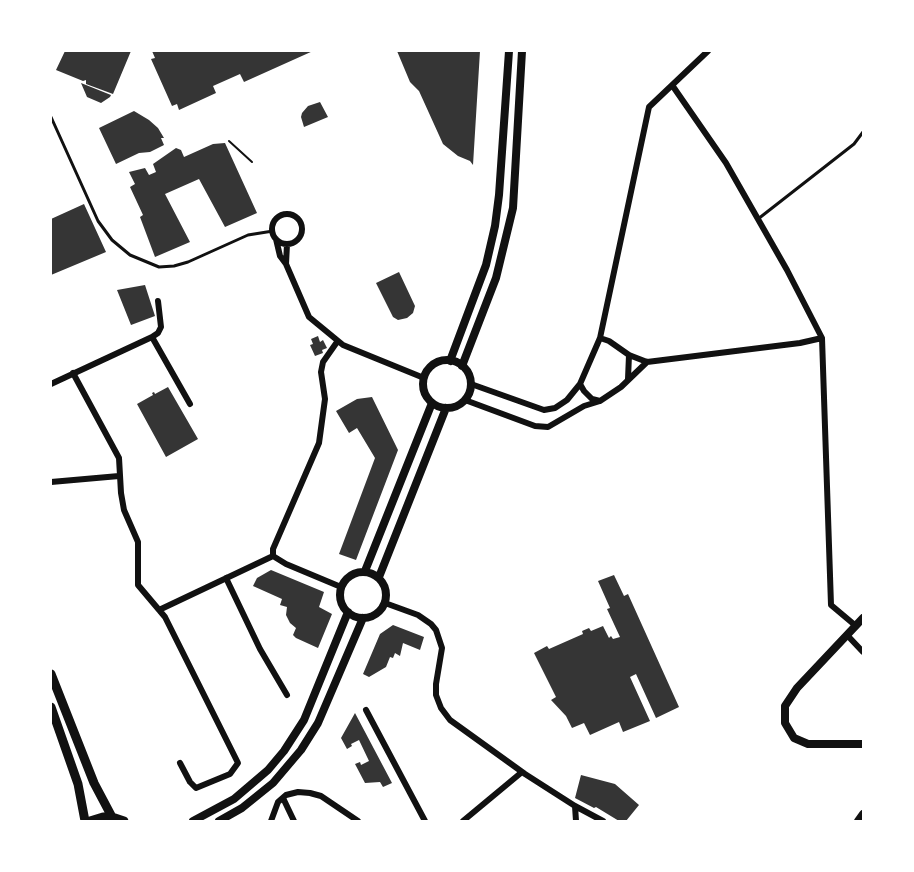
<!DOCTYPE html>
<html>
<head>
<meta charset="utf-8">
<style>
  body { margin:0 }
  #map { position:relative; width:914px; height:872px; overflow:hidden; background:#fff; font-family:Lato,sans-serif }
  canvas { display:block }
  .frame { position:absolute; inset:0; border:52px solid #fff; pointer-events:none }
</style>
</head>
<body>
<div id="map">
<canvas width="914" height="872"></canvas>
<div class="frame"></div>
</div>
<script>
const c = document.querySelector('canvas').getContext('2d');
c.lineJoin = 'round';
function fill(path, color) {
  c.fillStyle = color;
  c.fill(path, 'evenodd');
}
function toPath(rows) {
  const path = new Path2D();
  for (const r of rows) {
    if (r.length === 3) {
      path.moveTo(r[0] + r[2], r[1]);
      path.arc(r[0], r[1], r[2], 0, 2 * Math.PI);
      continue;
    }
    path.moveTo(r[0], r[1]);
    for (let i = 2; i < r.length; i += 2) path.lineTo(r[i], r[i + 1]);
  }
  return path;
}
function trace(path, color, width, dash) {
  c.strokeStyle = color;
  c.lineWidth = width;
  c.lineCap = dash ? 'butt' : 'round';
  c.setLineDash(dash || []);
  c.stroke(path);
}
const building = toPath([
  [65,51,131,51,113,94,86,84,86,80,83,81,56,70],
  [152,51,313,51,244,82,240,74,213,86,216,93,179,110,177,104,172,106,151,59,155,58],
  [397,51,480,51,473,165,470,161,458,156,443,144,419,91,410,82],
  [81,83,111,95,110,97,101,103,87,97],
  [320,102,328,117,304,127,301,117,302,113,308,106],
  [134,111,149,120,158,128,164,138,161,138,164,145,150,152,139,153,116,164,99,128],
  [225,143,257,213,225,227,199,179,165,194,190,242,155,257,140,217,143,215,130,187,135,184,129,172,145,168,149,175,156,172,153,164,176,148,181,150,184,157,213,144],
  [84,204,106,252,51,275,51,219],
  [399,272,415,306,413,313,407,318,398,320,393,317,376,283],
  [145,285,155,316,131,325,117,290],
  [318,336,320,342,323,340,327,348,322,350,323,353,315,356,310,345,313,344,311,339],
  [168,387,198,439,166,457,137,404,153,395,152,393,154,392,155,394],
  [372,397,398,450,356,560,339,554,375,458,357,428,349,433,336,411,357,399],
  [271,570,324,592,319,607,332,614,318,648,296,638,293,635,296,628,290,623,286,615,287,607,280,605,282,599,253,586,257,578],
  [614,575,624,596,628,594,679,707,656,718,636,674,630,677,650,721,623,732,619,722,590,735,584,723,572,728,566,716,551,700,556,697,534,653,547,646,549,649,583,634,582,631,589,628,591,631,603,626,609,638,611,636,613,639,620,637,607,609,610,608,598,581],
  [393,625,424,637,420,650,403,643,400,656,395,653,393,658,390,657,386,667,369,677,363,674,380,634],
  [355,713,392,783,383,787,380,782,365,783,355,764,360,762,361,765,369,761,359,740,351,744,352,746,347,749,341,738],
  [581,775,615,784,639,805,626,821,619,821,596,807,594,808,575,798]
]);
const path = toPath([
  [229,141,252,162]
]);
const service = toPath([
  [51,117,98,221,112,240,130,255,159,267,174,266,188,262,248,235,273,231],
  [758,219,854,144,863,132]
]);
const minor = toPath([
  [672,85,726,163,787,270,822,338,831,605,856,626],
  [287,229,15],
  [276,239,280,256,286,264,309,317,343,345,424,378],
  [286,264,287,244],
  [158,301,161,327,158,333,152,337,190,404],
  [600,338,609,341,629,355,647,362,800,343,822,338],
  [73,373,119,458,121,493,124,510,138,542,138,585,165,617,238,763,230,774,196,788,190,782,180,763],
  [628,379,629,355],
  [51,384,152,337],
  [471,384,544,410,555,408,567,400,580,384,600,338,649,107,708,51],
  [580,384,584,391,592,399,600,401,621,387,647,362],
  [465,400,535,426,548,427,584,406,600,401],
  [51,482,119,476],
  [273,556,273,549,319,443,325,399,321,372,323,362,337,342],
  [273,556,286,564,341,587],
  [226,578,260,649,287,695],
  [385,603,418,615,431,624,436,630,442,648,436,684,436,695,441,708,450,720,525,774,575,806,603,821],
  [159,610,273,556],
  [847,635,863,652],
  [366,710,425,821],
  [283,798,294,821],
  [575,806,576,821],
  [271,821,278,802,286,795,298,792,310,793,321,796,358,821],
  [463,821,522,772]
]);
const tertiary = toPath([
  [447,384,24],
  [450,361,486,265,495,226,499,195,509,51],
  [462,366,496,278,513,208,522,51],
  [365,571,432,403],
  [363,595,23],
  [379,577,446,408],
  [193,821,234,799,268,770,284,751,304,720,348,612],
  [219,821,242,808,273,783,301,750,318,723,363,618]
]);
const secondary = toPath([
  [863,618,797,688,785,706,785,723,794,738,808,744,863,744],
  [858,821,863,814]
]);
const primary = toPath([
  [51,674,94,783,112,817],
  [51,707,78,784,85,821],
  [90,821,103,817,112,817,124,821]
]);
fill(building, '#353535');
trace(path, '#111', 2);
trace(service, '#111', 3);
trace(minor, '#111', 6);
trace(tertiary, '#111', 8);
trace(secondary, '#111', 8);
trace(primary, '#111', 9);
</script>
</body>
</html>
